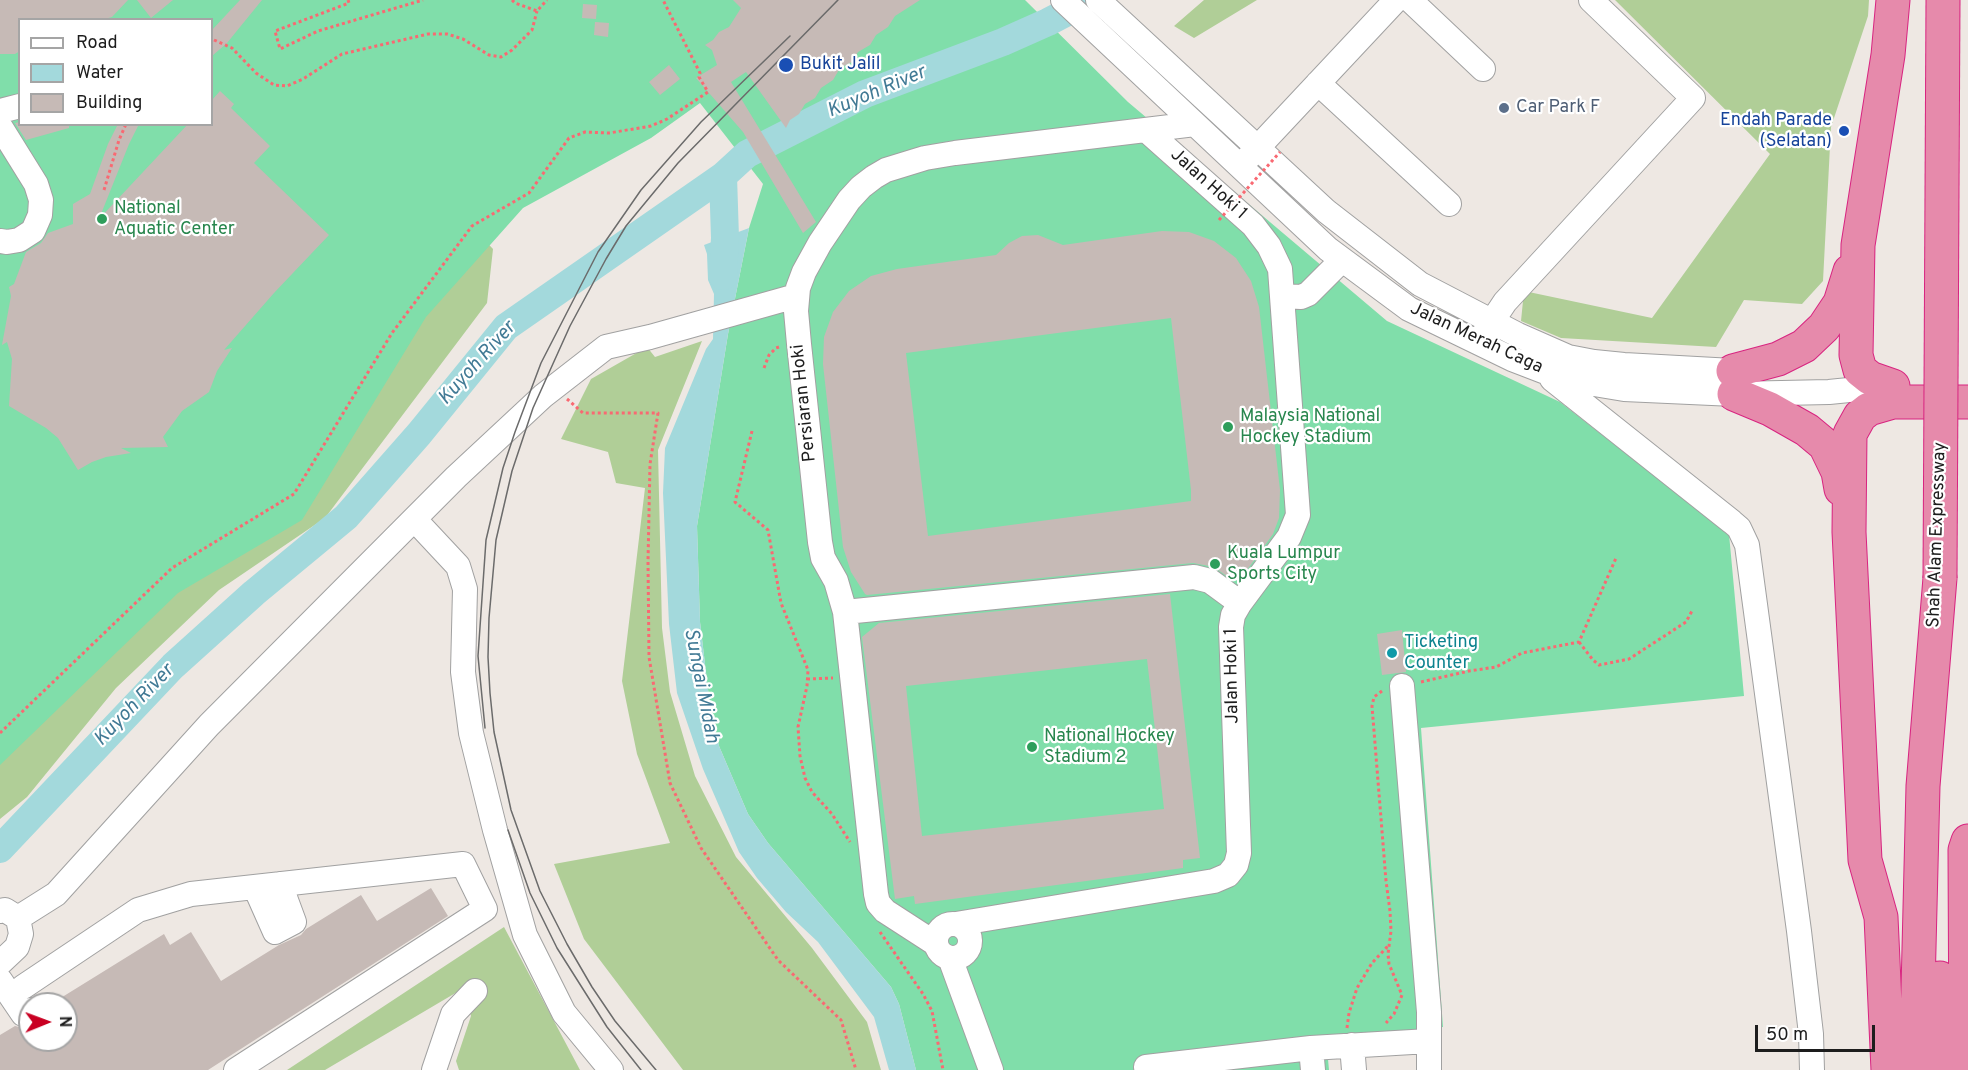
<!DOCTYPE html>
<html>
<head>
<meta charset="utf-8">
<style>
  body { margin:0 }
  #map { position:relative; width:1968px; height:1070px; overflow:hidden; background:#eee8e3; font-family:Overpass,sans-serif }
  canvas { display:block }
  .legend { position:absolute; left:18px; top:18px; width:195px; height:108px; box-sizing:border-box; background:#fff; border:2px solid #a5a5a5; margin:0; padding:8px 10px; list-style:none; font-size:18px; color:#1d1d1d }
  .legend li { display:flex; align-items:center; gap:12px; height:30px }
  .legend b { width:30px; border:2px solid #a5a5a5 }
  .north { position:absolute; left:18px; top:992px; width:60px; height:60px; box-sizing:border-box; background:#fff; border:2px solid #a5a5a5; border-radius:50%; rotate:89deg; font-size:16px; font-weight:700; line-height:24px; text-align:center; color:#1d1d1d }
  .north::after { content:''; display:block; margin:auto; width:21px; height:27px; background:#c90022; clip-path:polygon(50% 0,100% 100%,50% 72%,0 100%) }
  .scale { position:absolute; left:1755px; top:1025px; width:120px; height:27px; box-sizing:border-box; border:3px solid #1d1d1d; border-top:0; padding-left:8px; font-size:18px; line-height:21px; white-space:nowrap; color:#1d1d1d; -webkit-text-stroke:4px #fff; paint-order:stroke }
</style>
</head>
<body>
<div id="map">
<canvas width="1968" height="1070"></canvas>
<ul class="legend">
<li><b style="height:8px;background:#fff"></b>Road</li>
<li><b style="height:16px;background:#a3d9dc"></b>Water</li>
<li><b style="height:16px;background:#c6bab6"></b>Building</li>
</ul>
<div class="north">N</div>
<div class="scale">50 m</div>
</div>
<script>
const c = document.querySelector('canvas').getContext('2d');
c.lineJoin = 'round';
function fill(path, color) {
  c.fillStyle = color;
  c.fill(path, 'evenodd');
}
function toPath(rows) {
  const path = new Path2D();
  for (const r of rows) {
    if (r.length === 3) {
      path.moveTo(r[0] + r[2], r[1]);
      path.arc(r[0], r[1], r[2], 0, 2 * Math.PI);
      continue;
    }
    path.moveTo(r[0], r[1]);
    for (let i = 2; i < r.length; i += 2) path.lineTo(r[i], r[i + 1]);
  }
  return path;
}
function trace(path, color, width, dash) {
  c.strokeStyle = color;
  c.lineWidth = width;
  c.lineCap = dash ? 'butt' : 'round';
  c.setLineDash(dash || []);
  c.stroke(path);
}
function drawText(font, color, halo, rows, align = 'center') {
  c.font = font + ' Overpass,sans-serif';
  c.lineWidth = 4.5;
  c.setLineDash([]);
  c.textBaseline = 'middle';
  c.strokeStyle = halo;
  c.fillStyle = color;
  for (const [text, x, y, turn = 0] of rows) {
    c.save();
    c.translate(x, y);
    c.rotate((+turn || 0) * Math.PI / 180);
    c.textAlign = isNaN(turn) ? turn : align;
    if (halo) c.strokeText(text, 0, 0);
    c.fillText(text, 0, 0);
    c.restore();
  }
}
const forest = toPath([
  [1204,0,1257,0,1194,38,1174,26],
  [1615,0,1869,0,1868,16,1831,127,1823,281,1802,304,1744,300,1716,347,1561,338,1521,321,1524,291,1652,318,1770,154],
  [461,215,493,249,487,303,325,518,219,590,116,688,27,797,0,819,0,748],
  [702,341,658,450,662,628,670,692,695,776,736,857,812,948,867,1022,881,1070,683,1070,584,939,554,864,670,843,637,754,622,681,645,488,616,483,608,452,561,439,591,379,647,347,655,357],
  [504,927,580,1070,459,1070,456,1061,471,1016,464,988,325,1070,287,1070]
]);
const pitch = toPath([
  [0,0,1025,0,1128,102,1387,321,1560,402,1729,534,1744,696,1421,728,1443,1027,1326,1038,1329,1070,916,1070,899,1004,891,987,768,843,748,814,719,746,710,706,700,622,697,526,728,334,749,228,763,184,700,103,651,138,523,208,426,317,302,520,178,593,0,765],
  [20,20,212,20,212,124,20,124]
]);
const water = toPath([
  [749,228,728,334,697,526,700,622,710,706,719,746,748,814,768,843,891,987,899,1004,916,1070,889,1070,874,1017,818,942,786,912,757,878,739,852,703,769,677,693,669,624,663,493,665,448,706,349,713,339,714,294,708,280,707,254,704,245]
]);
const river = toPath([
  [723,176,725,238,723,276],
  [0,849,173,666,254,593,346,517,419,434,506,327,723,176,747,154,865,94,1003,42,1048,22,1090,0]
]);
const building = toPath([
  [0,0,128,0,112,17,101,20,20,20,20,51,15,54,0,54],
  [137,0,173,0,151,18],
  [240,0,262,0,227,43,212,56,212,30],
  [733,0,920,0,895,16,888,27,876,35,870,45,858,52,852,62,840,68,833,80,821,88,815,98,805,104,799,114,790,120,786,128,746,72,731,82,816,222,803,233,743,132,696,78,717,65,712,50,705,45,713,40,719,32,729,27,741,8],
  [583,4,597,5,596,19,582,18],
  [595,22,609,23,608,37,594,35],
  [669,65,680,79,660,95,649,82],
  [220,91,234,104,231,108,270,146,254,163,329,235,274,293,224,350,232,348,217,371,209,392,182,411,163,437,168,447,121,448,131,453,106,457,92,462,78,470,58,438,46,428,9,406,12,359,7,342,2,345,11,296,9,287,14,284,26,252,41,243,48,233,73,224,73,204,90,194,108,144,118,124,139,124,129,144,99,219,188,124,212,124,212,100],
  [20,122,20,124,69,124,69,128,26,140,15,123],
  [1162,231,1189,232,1214,241,1236,258,1251,281,1259,307,1280,490,1279,518,1273,534,1247,570,1232,580,1214,567,1193,563,867,595,865,594,851,572,843,547,823,364,824,337,833,312,849,291,871,276,897,269,996,255,1009,243,1022,236,1038,235,1063,245],
  [1171,318,1191,490,1191,501,928,536,906,353],
  [1170,594,1200,858,1183,860,1183,868,915,904,914,896,895,899,862,637,879,623],
  [1147,659,1164,809,922,836,906,686],
  [1402,630,1406,672,1382,675,1377,634],
  [431,888,448,916,208,1070,0,1070,0,1035,15,1026,23,1028,30,1026,30,1040,66,1040,66,1004,51,1004,164,934,170,945,191,932,221,981,279,945,301,935,306,929,361,895,377,921]
]);
const path = toPath([
  [348,0,349,3,275,31,280,49,318,31,423,0],
  [512,0,515,3,537,11,547,0],
  [214,40,232,48,256,73,274,85,287,86,303,79,342,54,428,34,447,34,463,39,489,55,501,57,512,50,532,30,537,11],
  [104,190,119,140,126,124],
  [764,368,769,355,776,348,779,347],
  [567,399,583,413,658,413,650,464,648,562,649,657,670,783,701,848,778,960,841,1020,856,1070],
  [752,431,735,502,768,530,781,603,808,670,807,686,798,727,800,756,805,778,812,792,832,814,850,842],
  [1579,642,1593,660,1599,665,1629,659,1686,622,1693,609],
  [807,679,833,678],
  [1421,682,1469,671,1496,667,1522,653,1579,642,1616,558],
  [1382,691,1374,697,1372,706,1386,881,1390,911,1391,931,1388,954,1389,964,1402,995,1394,1014,1386,1023],
  [0,733,172,568,294,494,392,333,472,226,529,193,569,138,585,132,609,133,651,126,667,119,708,92,699,77,700,73,663,0],
  [880,932,923,994,932,1011,943,1070],
  [1347,1028,1349,1013,1357,988,1372,963,1388,946]
]);
const minor = toPath([
  [1063,0,1328,249,1409,309,1512,359,1564,379,1624,389,1734,394,1829,392,1889,386],
  [1098,0,1326,211,1420,284,1518,335,1568,357,1594,362,1624,365,1733,371],
  [1410,0,1483,69],
  [1318,83,1449,204],
  [0,111,20,106],
  [0,126,36,184,41,200,40,215,33,231,19,240,7,242,0,241],
  [1248,158,1396,0],
  [1282,296,1301,297,1308,294,1342,260],
  [1483,335,1505,302,1693,98,1591,0],
  [1552,379,1732,522,1739,528,1747,545,1799,931,1811,1034,1812,1070],
  [415,520,458,566,465,589,463,672,471,733,495,830,525,935,564,1013,611,1070],
  [845,612,1194,577,1210,581,1240,603],
  [255,887,275,932,294,922,280,884],
  [0,911,5,910,18,918,21,934,17,947,0,963],
  [18,918,56,894,209,725,456,477,543,396,606,347,650,337,796,296],
  [956,924,1214,881,1228,875,1236,865,1239,853,1231,627,1233,615,1240,603,1289,537,1298,515,1280,269,1269,246,1253,225,1146,130],
  [953,941,17],
  [936,944,885,911,878,903,876,894,845,612,836,581,823,558,820,542,799,344,796,311,798,288,804,272,820,243,849,200,861,187,874,177,886,170,925,158,955,153,1195,124],
  [950,958,991,1070],
  [0,980,23,1014,30,1010],
  [23,987,138,910,191,894,463,864,485,909,236,1070],
  [1352,1045,1354,1070],
  [1311,1048,1313,1070],
  [1146,1067,1311,1048,1429,1041,1429,1012,1402,686],
  [434,1070,453,1014,475,991],
  [1429,1070,1429,1041]
]);
const highway = toPath([
  [1893,0,1888,55,1858,245,1856,355,1860,370,1870,378,1893,386],
  [1733,371,1778,359,1804,346,1824,327,1840,303,1850,271],
  [1734,394,1770,409,1807,430,1825,445,1838,472,1841,489],
  [1940,978,1940,1070],
  [1888,1070,1881,917,1865,860,1849,532,1850,434,1860,416,1869,409,1893,402,1968,402],
  [1916,1070,1923,786,1940,578],
  [1966,1070,1965,850,1968,841]
]);
const tram = toPath([
  [485,728,478,656,486,540,503,468,515,432,541,363,598,252,641,190,701,122,790,36],
  [508,830,530,893,557,948,607,1027,641,1070],
  [656,1070,615,1021,592,987,567,944,540,891,511,810,494,732,490,693,488,657,489,618,496,540,512,471,533,408,570,326,606,259,626,226,678,163,838,0]
]);
const pathBridge = toPath([
  [1219,220,1280,152]
]);
const highwayBridge = toPath([
  [1940,578,1943,0]
]);
const markers = [
  [786,65,8,"#1a4fb4"],
  [1504,108,6,"#5c6f8a"],
  [1844,131,6,"#1a4fb4"],
  [102,219,6,"#2e9e5b"],
  [1228,427,6,"#2e9e5b"],
  [1215,564,6,"#2e9e5b"],
  [1392,653,6,"#0f9aa8"],
  [1032,747,6,"#2e9e5b"]
];
const transitNames = [
  ["Bukit Jalil",800,65],
  ["Endah Parade",1832,121,"right"],
  ["(Selatan)",1832,142,"right"]
];
const serviceNames = [
  ["Car Park F",1516,108]
];
const streetNames = [
  ["Jalan Hoki 1",1208,185,42],
  ["Jalan Merah Caga",1476,339,25],
  ["Persiaran Hoki",805,403,-96],
  ["Shah Alam Expressway",1938,535,-88],
  ["Jalan Hoki 1",1233,676,-91]
];
const leisureNames = [
  ["National",114,209],
  ["Aquatic Center",114,230],
  ["Malaysia National",1240,417],
  ["Hockey Stadium",1240,438],
  ["Kuala Lumpur",1227,554],
  ["Sports City",1227,575],
  ["National Hockey",1044,737],
  ["Stadium 2",1044,758]
];
const cultureNames = [
  ["Ticketing",1404,643],
  ["Counter",1404,664]
];
const waterNames = [
  ["Kuyoh River",877,93,-23],
  ["Kuyoh River",478,364,-48],
  ["Sungai Midah",700,686,79],
  ["Kuyoh River",135,706,-46]
];
fill(forest, '#b0ce97');
fill(pitch, '#80deaa');
fill(water, '#a3d9dc');
trace(river, '#a3d9dc', 28);
fill(building, '#c6bab6');
trace(minor, '#a1a1a1', 26);
trace(highway, '#d82480', 35);
trace(path, '#f96972', 3, [3, 3]);
trace(minor, '#fff', 24);
trace(highway, '#e68aab', 33);
trace(tram, '#6b6b6b', 1.5);
trace(highwayBridge, '#d82480', 35, []);
trace(pathBridge, '#f96972', 3, [3, 3]);
trace(highwayBridge, '#e68aab', 33);
for (const [x, y, r, color] of markers) {
  const dot = new Path2D();
  dot.arc(x, y, r, 0, 2 * Math.PI);
  c.fillStyle = color;
  c.fill(dot);
  trace(dot, '#fff', 2);
}
drawText('18px', '#164399', '#fff', transitNames, 'left');
drawText('18px', '#4e5e75', '#fff', serviceNames, 'left');
drawText('18px', '#1d1d1d', '#fff', streetNames);
drawText('18px', '#27864d', '#fff', leisureNames, 'left');
drawText('18px', '#0d838f', '#fff', cultureNames, 'left');
drawText('italic 20px', '#417a95', '#fff', waterNames);
</script>
</body>
</html>
